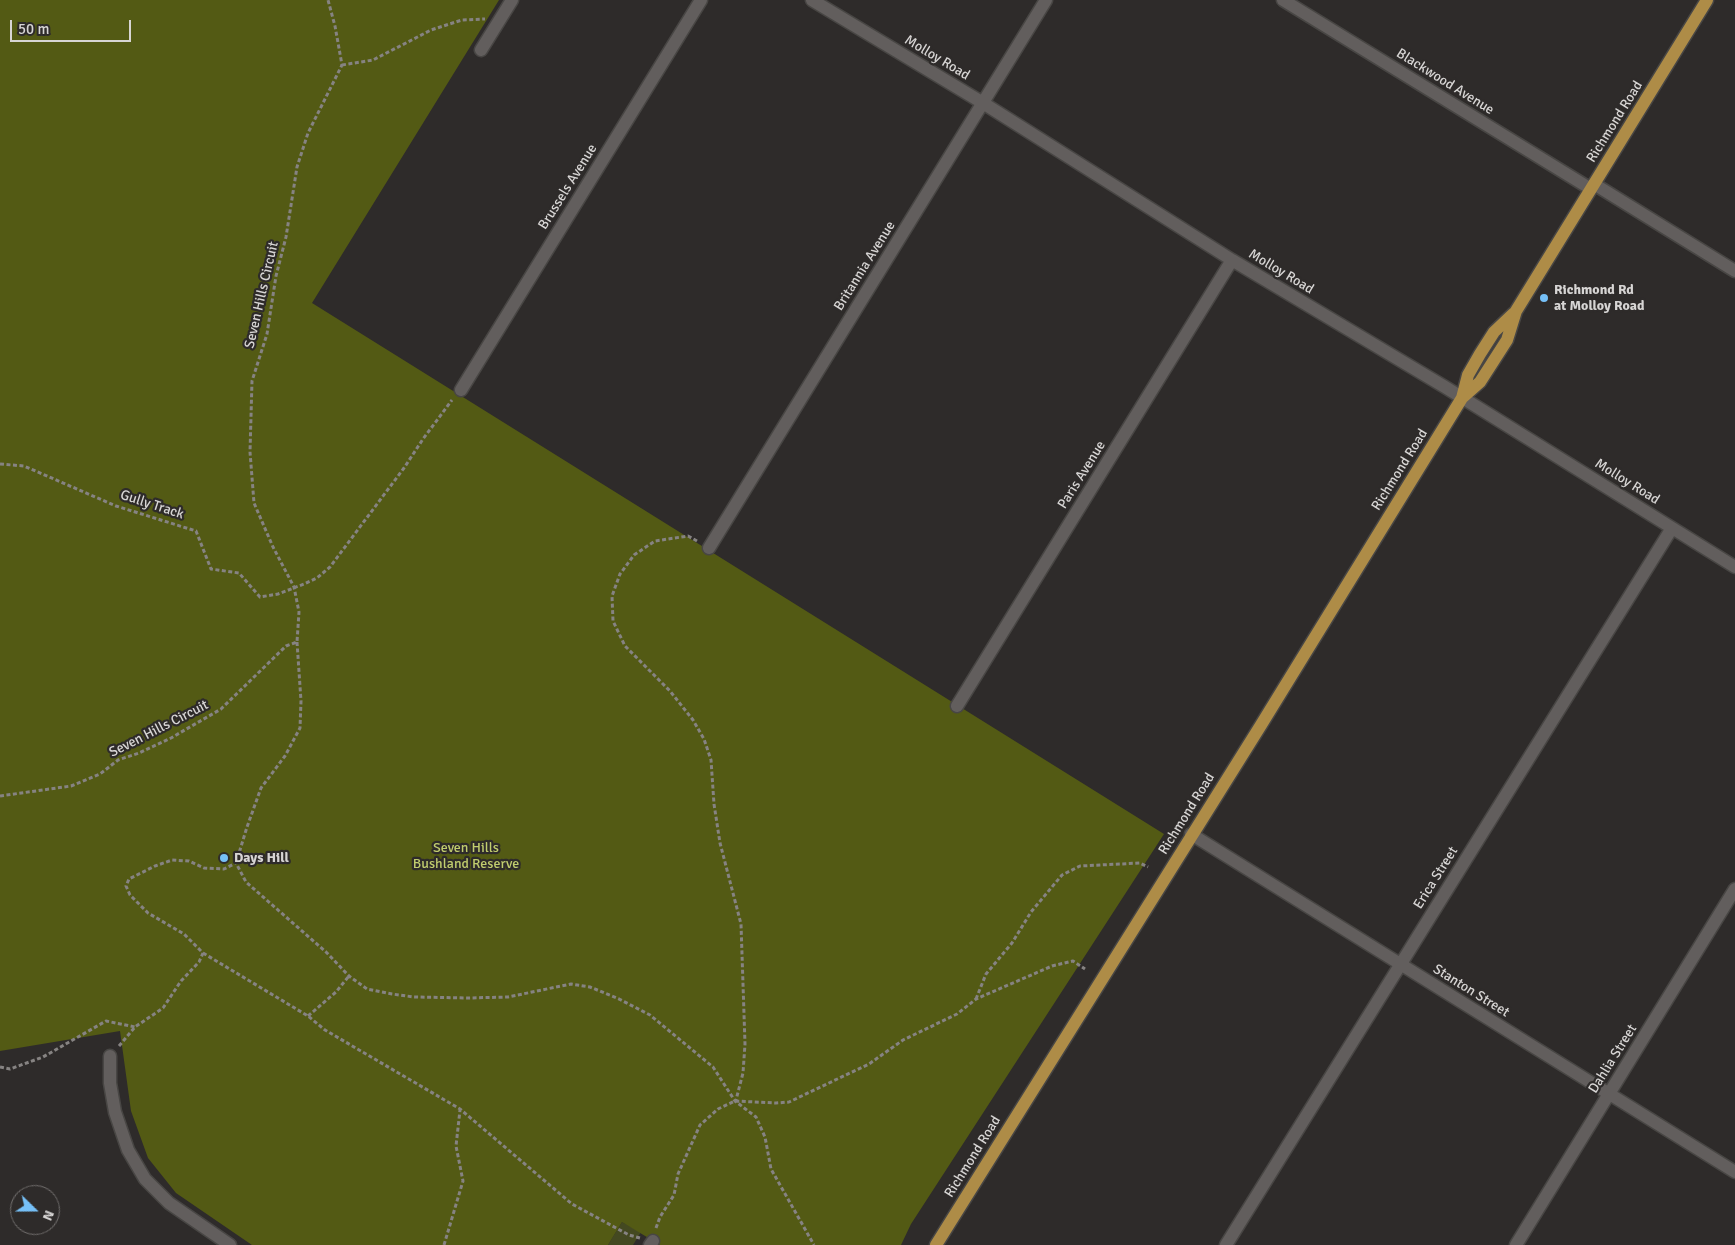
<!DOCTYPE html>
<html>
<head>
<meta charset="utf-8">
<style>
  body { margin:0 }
  #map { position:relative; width:1735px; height:1245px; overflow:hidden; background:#2e2b2a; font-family:Signika,sans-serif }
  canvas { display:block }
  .north { position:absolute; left:10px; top:1185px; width:50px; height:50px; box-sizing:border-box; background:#2e2b2a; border:1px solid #726f6e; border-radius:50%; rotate:112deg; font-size:14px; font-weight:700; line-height:20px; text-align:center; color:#d7d5d4 }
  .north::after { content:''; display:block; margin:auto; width:18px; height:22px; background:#76c0f7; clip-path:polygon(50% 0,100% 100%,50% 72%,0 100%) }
  .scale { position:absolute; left:10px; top:20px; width:121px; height:22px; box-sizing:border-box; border:2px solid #d7d5d4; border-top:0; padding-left:6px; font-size:15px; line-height:18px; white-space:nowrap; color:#d7d5d4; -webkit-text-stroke:4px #2e2b2a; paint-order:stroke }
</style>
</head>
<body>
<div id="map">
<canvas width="1735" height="1245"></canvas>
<div class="north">N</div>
<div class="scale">50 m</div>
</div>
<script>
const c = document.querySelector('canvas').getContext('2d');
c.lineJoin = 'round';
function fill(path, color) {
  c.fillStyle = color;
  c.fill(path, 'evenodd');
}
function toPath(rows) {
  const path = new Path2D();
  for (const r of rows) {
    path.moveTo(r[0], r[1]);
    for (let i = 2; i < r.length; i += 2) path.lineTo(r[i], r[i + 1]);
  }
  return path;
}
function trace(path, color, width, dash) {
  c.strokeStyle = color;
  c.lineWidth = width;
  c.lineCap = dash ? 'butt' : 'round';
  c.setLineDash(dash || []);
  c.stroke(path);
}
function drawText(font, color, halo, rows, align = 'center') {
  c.font = font + ' Signika,sans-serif';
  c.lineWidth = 4.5;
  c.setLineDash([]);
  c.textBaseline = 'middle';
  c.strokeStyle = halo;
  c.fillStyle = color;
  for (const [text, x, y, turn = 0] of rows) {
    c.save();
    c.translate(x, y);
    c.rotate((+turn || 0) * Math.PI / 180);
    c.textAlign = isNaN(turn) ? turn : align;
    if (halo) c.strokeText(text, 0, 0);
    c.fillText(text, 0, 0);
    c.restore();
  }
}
const green = toPath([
  [622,1222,641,1232,633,1245,608,1245]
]);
const forest = toPath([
  [0,0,499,0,312,303,1164,834,911,1224,901,1245,660,1245,622,1222,608,1245,252,1245,176,1193,148,1158,131,1111,120,1031,0,1051]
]);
const path = toPath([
  [342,65,373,60,431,30,462,20,485,19],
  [0,464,24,466,116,506,196,531,211,569,239,573,260,597,278,594,304,584,317,578,330,567,404,468,423,439,452,400],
  [697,541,688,536,655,541,634,555,620,574,612,596,613,621,625,646,670,691,693,720,704,739,711,760,714,804,720,843,741,924,745,1044,743,1073,736,1100],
  [297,642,301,701,300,728,285,756,261,788,247,827,236,863,246,882,326,952,349,976,367,989,392,994,414,997,468,998,508,997,571,984,590,987,619,999,650,1015,713,1067,735,1101,756,1117,765,1137,771,1169,814,1245],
  [0,796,71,786,100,774,118,760,139,753,171,738,221,709,286,646,297,642,299,612,294,587,273,547,254,503,250,452,252,381,267,334,276,276,286,237,297,167,308,133,342,65,335,26,328,0],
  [203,953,308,1016,325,1030,460,1109,572,1204,629,1235,640,1238],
  [976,999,986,974,1012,943,1031,912,1062,875,1080,866,1140,863,1148,867],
  [308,1016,336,992,349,976],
  [119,1046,135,1027,163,1008,181,981,199,962,203,953,184,934,148,913,130,895,126,886,129,879,155,866,172,860,189,861,204,868,224,869,236,863],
  [0,1067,10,1069,43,1057,106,1021,135,1027],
  [656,1228,660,1217,674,1195,678,1174,700,1125,718,1109,735,1101,776,1103,789,1102,869,1064,903,1040,957,1014,976,999,1052,966,1073,961,1085,969],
  [444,1245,463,1181,456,1146,460,1110]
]);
const minor = toPath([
  [812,0,983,103,1232,260,1445,387,1735,567],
  [1283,0,1591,189],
  [481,50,512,0],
  [1594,184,1735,271],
  [461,390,701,0],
  [709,548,1046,0],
  [957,706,1232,260],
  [1191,834,1735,1172],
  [110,1056,110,1083,115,1112,128,1150,145,1179,169,1203,230,1245],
  [650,1245,653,1241],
  [1226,1245,1672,528],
  [1516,1245,1735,889]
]);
const major = toPath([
  [1462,398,1468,375,1480,354,1494,332,1514,313],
  [936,1245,1261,725,1462,398,1480,382,1507,340,1516,311,1707,0]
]);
const markers = [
  [1544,298,5,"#76c0f7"],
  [224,858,5,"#76c0f7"]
];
const streetNames = [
  ["Molloy Road",937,58,31],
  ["Blackwood Avenue",1445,82,32],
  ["Richmond Road",1615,122,-58],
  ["Brussels Avenue",568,187,-58],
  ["Britannia Avenue",865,266,-58],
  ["Molloy Road",1281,272,31],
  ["Seven Hills Circuit",262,295,-77],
  ["Richmond Road",1400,470,-58],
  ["Paris Avenue",1082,475,-58],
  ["Molloy Road",1627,482,32],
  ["Gully Track",152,505,18],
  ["Seven Hills Circuit",159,729,-27],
  ["Richmond Road",1187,814,-58],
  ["Erica Street",1436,878,-58],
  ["Stanton Street",1471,991,32],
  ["Dahlia Street",1613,1059,-58],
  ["Richmond Road",973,1157,-58]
];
const poiNames = [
  ["Richmond Rd",1554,290],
  ["at Molloy Road",1554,306],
  ["Days Hill",234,858]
];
const parkNames = [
  ["Seven Hills",466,848],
  ["Bushland Reserve",466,864]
];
fill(green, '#444921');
fill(forest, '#535a14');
trace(minor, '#484644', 15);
trace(major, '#484644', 15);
trace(path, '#868382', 3, [4, 2.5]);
trace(minor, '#625e5d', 12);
trace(major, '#ae8c47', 12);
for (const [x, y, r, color] of markers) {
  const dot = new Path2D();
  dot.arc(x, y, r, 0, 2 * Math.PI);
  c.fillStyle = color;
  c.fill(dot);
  trace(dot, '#2e2b2a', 2);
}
drawText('14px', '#d7d5d4', '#2e2b2a', streetNames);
drawText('bold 14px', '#d7d5d4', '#2e2b2a', poiNames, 'left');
drawText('14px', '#c1cd6e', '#2e2b2a', parkNames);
</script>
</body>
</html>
